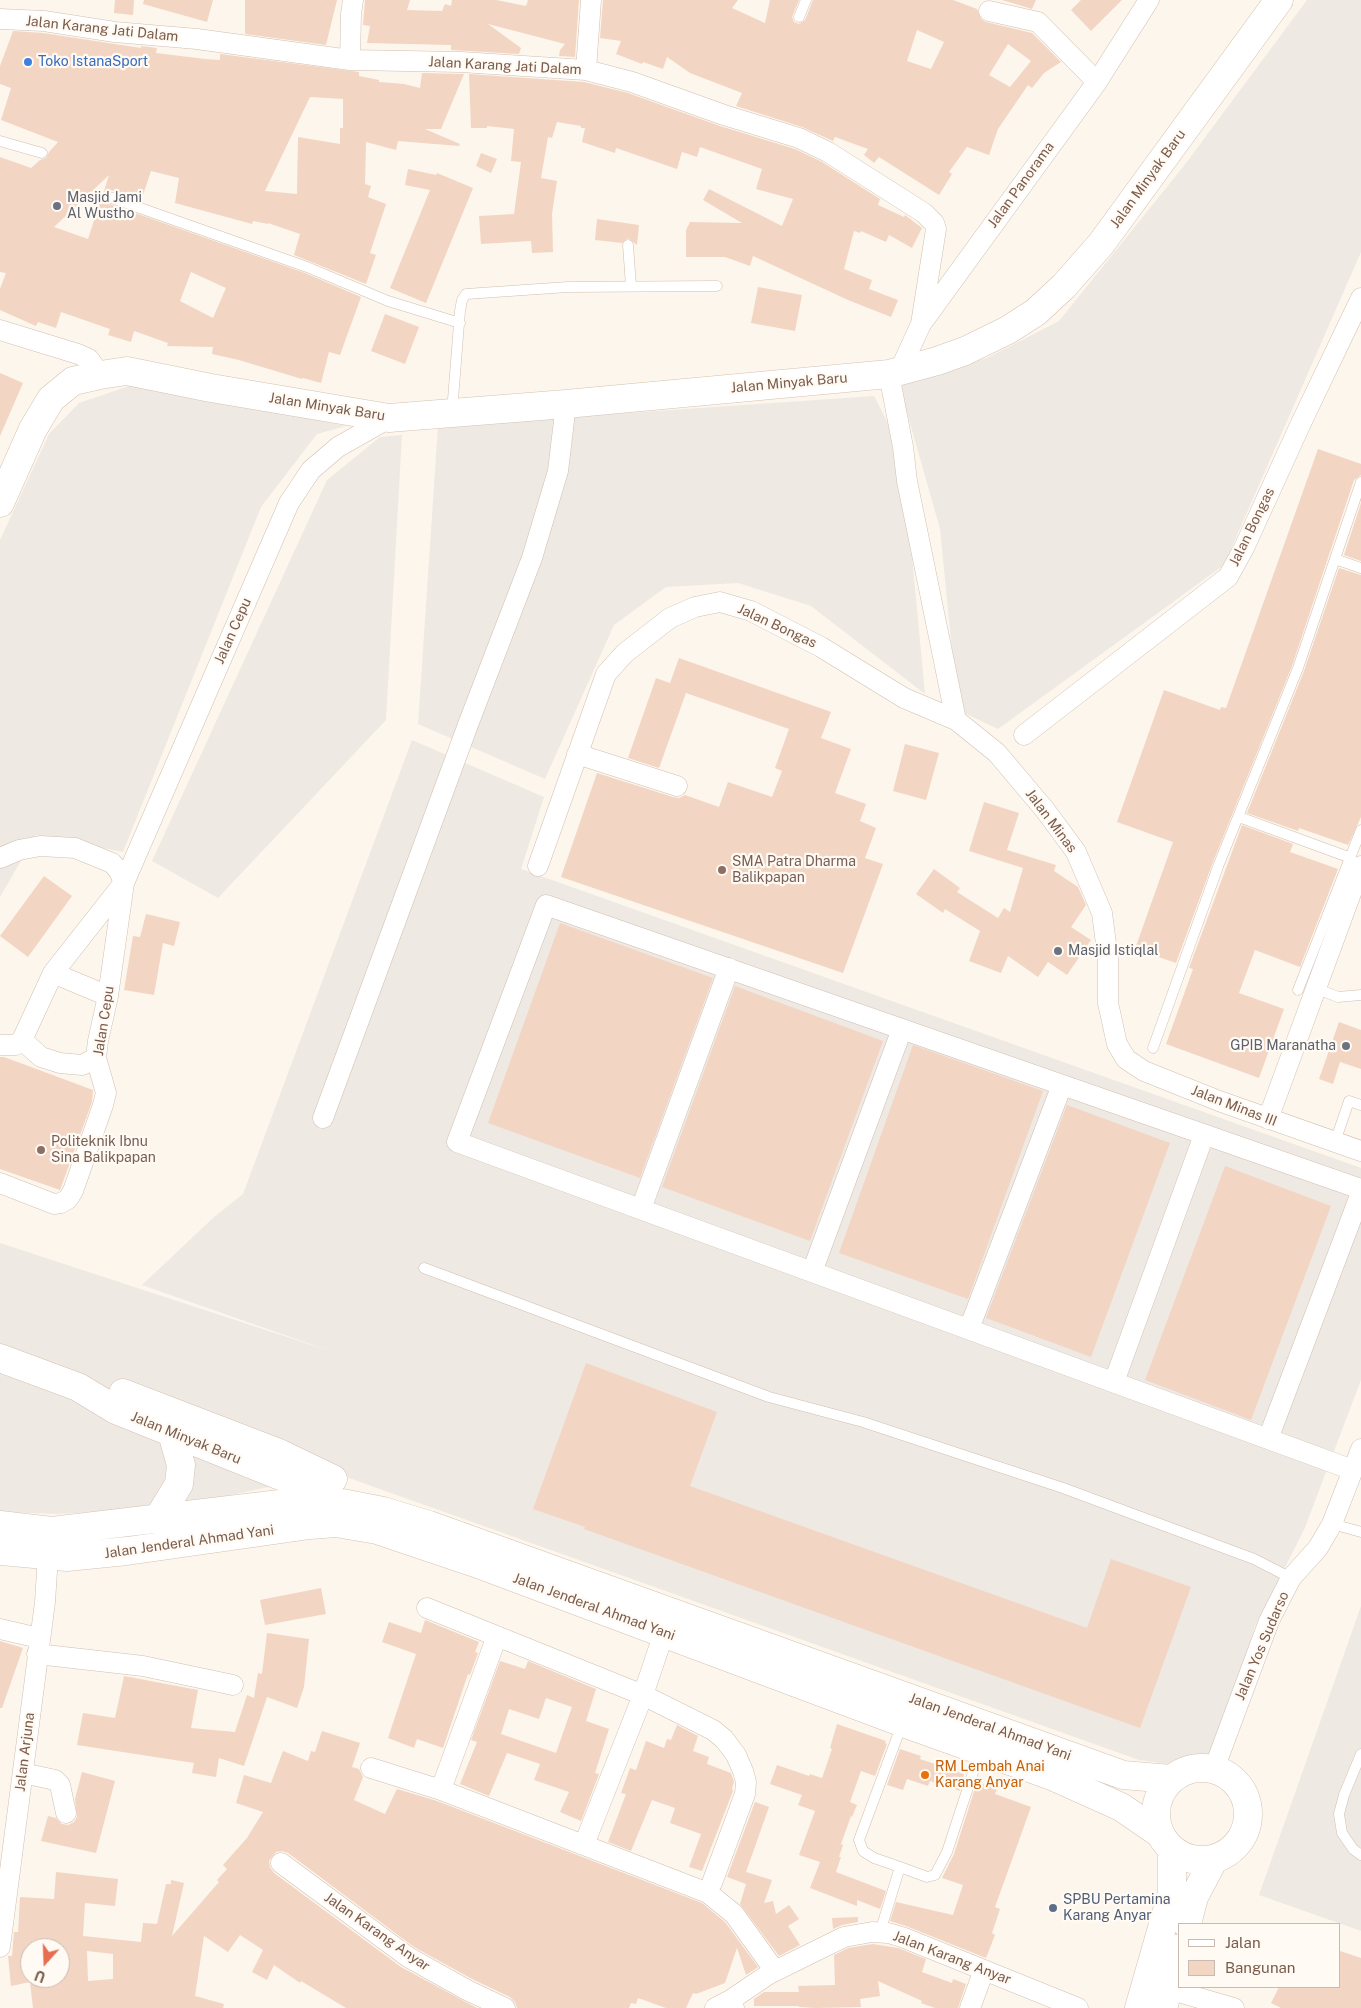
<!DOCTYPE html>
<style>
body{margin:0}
#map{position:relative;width:1361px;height:2008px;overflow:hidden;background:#fdf6ec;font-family:"Public Sans",sans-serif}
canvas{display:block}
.legend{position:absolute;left:1178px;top:1923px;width:162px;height:65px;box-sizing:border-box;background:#fffaf3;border:1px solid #cabbb1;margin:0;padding:6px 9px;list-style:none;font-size:15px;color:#7a5c4d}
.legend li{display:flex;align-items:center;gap:10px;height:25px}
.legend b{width:25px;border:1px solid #cabbb1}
.north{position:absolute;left:20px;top:1938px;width:50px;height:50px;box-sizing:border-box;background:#fffaf3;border:1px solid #cabbb1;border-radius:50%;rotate:200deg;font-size:14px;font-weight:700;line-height:20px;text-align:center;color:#7a5c4d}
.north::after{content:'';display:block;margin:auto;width:18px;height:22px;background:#e76f51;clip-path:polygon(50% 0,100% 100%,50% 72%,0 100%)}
</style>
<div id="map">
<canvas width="1361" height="2008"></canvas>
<ul class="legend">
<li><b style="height:6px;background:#fff"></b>Jalan</li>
<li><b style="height:14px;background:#f3d5c3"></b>Bangunan</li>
</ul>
<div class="north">U</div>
</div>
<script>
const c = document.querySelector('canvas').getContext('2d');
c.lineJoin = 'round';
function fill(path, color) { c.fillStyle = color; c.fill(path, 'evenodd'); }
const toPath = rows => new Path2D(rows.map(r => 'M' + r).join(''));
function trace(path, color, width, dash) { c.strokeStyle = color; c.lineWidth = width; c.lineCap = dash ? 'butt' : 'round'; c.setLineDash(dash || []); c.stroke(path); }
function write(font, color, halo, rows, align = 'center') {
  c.font = font + ' "Public Sans",sans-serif'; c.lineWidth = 4.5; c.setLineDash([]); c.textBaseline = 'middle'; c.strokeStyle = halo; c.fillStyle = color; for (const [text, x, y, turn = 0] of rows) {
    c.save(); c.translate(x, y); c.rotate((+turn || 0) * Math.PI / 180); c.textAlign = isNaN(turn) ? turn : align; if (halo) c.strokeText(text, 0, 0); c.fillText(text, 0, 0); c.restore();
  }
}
fill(toPath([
 [1307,0,1361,0,1361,252,1224,565,998,729,958,710,940,529,899,384,987,358,1059,321,1183,167],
 [135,384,346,426,317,434,261,507,123,852,36,835,0,897,0,540,49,434,79,403],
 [874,396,902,450,925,694,811,606,738,583,666,587,614,625,545,779,418,724,438,426],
 [402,435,386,720,218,898,152,861,327,480,380,437],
 [412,740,544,797,521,869,1361,1168,1361,1380,1304,1530,1255,1626,1215,1752,1182,1766,1139,1760,335,1473,169,1508,58,1514,0,1512,0,1243,333,1352,142,1285,213,1218,243,1194],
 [1361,1606,1361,1931,1259,1895]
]), '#efe9e4');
fill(toPath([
 [115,0,134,0,133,15,114,13],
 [144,0,213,0,207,22,143,4],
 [245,0,337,0,326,45,245,34],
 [365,0,410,0,407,10,442,11,445,4,451,6,452,0,496,0,526,6,528,0,579,0,575,57,559,56,560,50,565,44,488,24,521,48,519,54,451,50,451,45,367,43,370,26,363,25],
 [603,0,738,0,732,8,765,23,770,0,799,0,792,17,794,22,799,24,805,20,813,0,953,0,977,9,981,19,986,22,1032,33,1061,62,1044,73,1032,88,1028,85,998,129,989,155,967,147,949,172,952,174,939,195,879,157,874,163,864,155,868,149,835,137,833,141,802,127,736,106,742,93,690,73,667,57,663,69,643,62,642,64,616,54,621,41,600,38],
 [917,30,944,42,931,69,907,61],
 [1008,44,1031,61,1010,87,989,75],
 [1002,0,1036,0,1032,9],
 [1081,0,1122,0,1091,31,1071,10],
 [13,31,43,33,141,48,141,46,157,48,156,53,205,59,220,60,220,54,359,72,359,76,379,80,379,82,404,84,420,88,422,73,464,74,441,129,425,129,460,144,459,146,398,141,396,150,366,142,365,184,371,186,368,197,386,204,370,253,376,255,366,284,294,255,300,234,268,223,268,224,253,221,252,224,175,203,179,178,151,171,141,201,111,190,107,190,103,194,109,175,54,227,88,239,102,196,104,201,107,203,305,273,361,297,340,355,329,352,321,383,303,378,302,379,239,360,212,354,213,347,167,346,168,343,134,331,131,342,108,335,110,329,61,312,56,328,38,322,36,326,0,310,0,289,6,273,0,272,0,157,31,168,40,160,46,158,49,152,58,142,1,120,11,88,0,84,0,66],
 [310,97,343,99,343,128,340,128,340,144,298,137,297,194,265,191],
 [191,272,226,288,213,318,180,301],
 [469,74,584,82,628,93,720,126,795,149,822,162,880,199,878,205,904,217,905,215,922,228,912,248,889,235,886,242,861,231,860,233,854,231,844,269,872,280,869,289,898,300,891,317,848,300,753,256,750,266,725,257,686,257,686,230,690,222,742,223,703,200,709,189,782,226,793,199,756,189,762,169,700,147,697,157,682,152,677,169,616,148,615,153,582,142,585,128,581,128,581,126,557,122,552,138,548,137,541,178,557,181,552,214,553,252,532,253,531,241,481,244,479,216,514,214,521,162,511,161,514,129,487,126,487,128,471,128],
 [481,153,497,159,491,173,476,166],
 [408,169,436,175,437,173,473,188,426,303,390,288,430,190,405,185],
 [597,219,639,225,637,245,628,238,622,243,595,240],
 [758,287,802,295,795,331,751,323],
 [385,314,419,327,405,364,371,351],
 [0,373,23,383,0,436],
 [1318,449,1361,464,1361,475,1354,480,1292,666,1213,862,1176,963,1135,949,1173,842,1117,822,1164,690,1220,710,1221,707,1226,708],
 [1361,503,1361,561,1344,555],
 [1339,568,1361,575,1361,817,1348,845,1299,828,1298,831,1247,813,1304,671],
 [679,658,831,712,821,738,851,749,835,793,866,804,860,821,876,828,865,858,883,864,843,973,561,877,597,773,673,797,679,798,685,795,719,807,728,782,772,797,782,771,775,768,789,729,686,693,659,768,628,758,656,678,670,683],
 [905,744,939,753,926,800,893,791],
 [984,802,1019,813,1007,850,1056,865,1054,871,1078,887,1086,905,1071,927,1091,940,1067,975,1048,962,1038,977,1008,956,1001,973,969,961,980,931,945,909,943,913,916,894,934,869,960,888,957,892,998,918,1004,908,1010,912,1023,868,969,851],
 [1242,825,1293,844,1290,852,1338,869,1300,967,1255,950,1239,993,1284,1009,1259,1078,1166,1044,1193,969,1189,968],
 [44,876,72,896,28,957,0,936],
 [146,914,180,922,174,946,163,943,154,995,124,990,133,936,140,937],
 [560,923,713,978,640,1178,488,1123],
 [735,986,883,1041,810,1241,662,1187],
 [1339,1022,1361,1030,1361,1069,1340,1062,1333,1084,1319,1079],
 [913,1045,1043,1091,968,1299,839,1253],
 [0,1057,4,1057,93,1090,92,1102,60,1190,0,1169],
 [1067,1105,1170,1143,1091,1357,986,1318],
 [1225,1166,1331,1206,1251,1420,1145,1380],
 [586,1363,717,1412,690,1486,1087,1628,1111,1559,1191,1587,1140,1728,584,1529,585,1527,533,1509],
 [321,1588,326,1614,265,1625,260,1600],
 [425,1620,479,1642,475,1652,478,1653,470,1675,468,1674,443,1748,417,1739,414,1748,388,1738,416,1654,382,1642,389,1622,421,1633],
 [267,1633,309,1639,304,1687,297,1708,267,1697,244,1766,219,1758,216,1777,192,1773,194,1763,77,1745,83,1713,115,1718,124,1676,198,1690,191,1728,235,1732,247,1695,254,1698,258,1673,262,1674],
 [0,1641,23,1648,2,1708,0,1708],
 [500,1661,525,1669,528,1661,596,1689,586,1721,609,1729,595,1773,599,1774,581,1821,560,1812,569,1792,534,1780,540,1764,507,1753,489,1796,460,1784,477,1742,471,1740],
 [546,1698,572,1707,556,1753,501,1734,509,1709,539,1719],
 [837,1724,886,1741,885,1743,887,1744,875,1776,861,1771,850,1802,857,1805,852,1817,851,1816,841,1844,843,1845,839,1857,841,1857,836,1872,886,1891,880,1909,857,1900,857,1906,810,1888,820,1862,799,1855,815,1811,798,1805,802,1795,770,1784,777,1765,809,1776,810,1774,822,1778,832,1749,830,1748],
 [677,1725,698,1736,693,1751,709,1757,707,1764,731,1773,734,1782,732,1788,733,1791,702,1871,689,1867,701,1834,670,1823,675,1808,652,1800,631,1851,608,1842,626,1794,621,1793,630,1768,636,1770,646,1741,664,1748,667,1739,671,1740],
 [322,1731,360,1743,352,1767,359,1769,363,1777,354,1800,385,1814,397,1789,437,1801,702,1903,725,1922,758,1967,746,1975,737,1948,725,1983,696,1994,693,1993,686,2008,666,2008,638,1998,636,2004,631,2003,629,2008,517,2008,515,2002,510,1997,472,1979,414,1947,288,1853,282,1851,276,1852,269,1861,270,1867,274,1873,401,1967,477,2008,346,2008,301,1981,300,1983,274,1965,267,1980,252,1972,263,1950,240,1935,228,1952,204,1936,195,1996,224,2004,223,2008,33,2008,30,1982,11,1986,8,1956,12,1956,14,1932,18,1932,20,1897,54,1899,56,1872,118,1879,115,1906,85,1903,83,1936,141,1942,143,1923,157,1924,166,1884,171,1884,171,1880,184,1883,172,1936,219,1882,217,1880,227,1869,223,1865,247,1838,263,1812,236,1803,244,1775,271,1783,283,1751,308,1761,311,1751,315,1752],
 [30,1948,60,1948,60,1978,30,1978],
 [87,1951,113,1954,113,1979,88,1981],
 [900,1749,921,1756,920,1759,964,1774,960,1791,930,1781,928,1786,907,1779,903,1790,887,1785],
 [82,1772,115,1781,96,1853,41,1841,48,1816,56,1818,62,1824,68,1825,74,1822,77,1817,75,1799],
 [977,1782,997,1789,995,1794,1031,1807,995,1907,1000,1909,992,1933,995,1935,986,1958,906,1926,890,1921,896,1902,953,1915,963,1885,942,1878,954,1854],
 [755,1802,769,1807,746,1872,772,1880,764,1903,773,1901,776,1914,789,1905,799,1919,788,1926,800,1945,779,1956,740,1904,746,1884,727,1877],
 [858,1917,858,1922,842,1925,833,1929,832,1918],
 [873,1944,898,1948,926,1959,922,1972,952,1983,953,1979,966,1984,958,2008,935,2008,921,2003,922,2001,878,1981,880,1996,860,1999,861,2007,816,2008,799,2007,799,2006,754,2006,754,1999,764,1992,799,1992,798,1986,835,1985,834,1955,848,1948],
 [1340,1951,1361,1958,1361,2008,1281,2008,1271,2003,1279,1987,1340,1987]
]), '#f3d5c3');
const service = toPath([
 [799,17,806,0],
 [0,141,42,153],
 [109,197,307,267,388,301,460,323],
 [628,245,631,286],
 [452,412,460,311,462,300,466,294,568,287,717,286],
 [1335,559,1361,568],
 [1239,817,1351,858],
 [1315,988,1338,997,1361,995],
 [1298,990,1361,830],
 [1153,1048,1219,864,1298,668,1361,482],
 [1335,1142,1349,1101,1361,1105],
 [424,1268,769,1397,863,1422,1063,1488,1254,1559,1291,1578],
 [1332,1524,1361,1532],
 [1361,1754,1344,1795,1339,1814,1342,1833,1353,1849,1361,1855],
 [900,1867,927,1877,935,1875,947,1852,980,1751],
 [880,1932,900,1867,874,1858,863,1851,859,1840,902,1724]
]);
const minor = toPath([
 [989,11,1038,22,1097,82],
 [0,19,44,21,115,32,197,39,350,60,461,62,586,70,632,82,724,115,799,138,828,152,924,213,934,223,936,229,921,324],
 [350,60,351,14,353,0],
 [586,70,591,0],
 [0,330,78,354,89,359,100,375],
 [899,372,921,324,1097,82,1149,0],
 [889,374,903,447,907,481,956,720],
 [1024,735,1228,577,1244,548,1302,421,1361,298],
 [577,754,677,786],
 [0,858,19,850,40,846,75,848,112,863,119,871,124,883],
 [538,866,606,674,625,653,670,618,695,607,720,602,751,611,821,647,904,698,956,720,997,753,1045,810,1076,852,1102,913,1108,959,1108,1003,1117,1044,1126,1059,1144,1071,1219,1101,1361,1151],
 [53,973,108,996],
 [22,1040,41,1057,60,1063,82,1065,96,1058],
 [0,1045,16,1045,22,1040,53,973,123,884],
 [323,1118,469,722,532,558,558,471,566,404],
 [1268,1119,1361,866],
 [0,1183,54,1204,61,1203,68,1199,73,1191,103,1105,106,1093,96,1058,98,1041,108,996,124,883,289,503,311,470,338,447,389,418],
 [641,1209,729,968],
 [812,1272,902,1029],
 [969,1329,1062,1085],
 [1114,1382,1204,1135],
 [1268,1439,1361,1193],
 [1353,1470,457,1142,546,905,1361,1189],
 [427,1608,643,1695,713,1730,724,1739,736,1755,743,1771,746,1782,745,1794,712,1883],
 [0,1629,39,1638],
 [37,1654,143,1666,233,1685],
 [371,1768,441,1790,708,1893,734,1914,775,1971],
 [1214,1769,1269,1621,1291,1578,1318,1548,1332,1524,1361,1449],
 [23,1773,55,1780,60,1785,66,1813],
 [444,1781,497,1636],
 [587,1837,643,1695,668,1621],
 [281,1863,408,1957,467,1990,505,2008],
 [0,1947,45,1602,48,1556],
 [1168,1989,1234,2008],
 [715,2008,732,1999],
 [734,2008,732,1999,769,1974,844,1937,872,1932,888,1933,902,1937,1078,2008],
 [970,2008,984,1970]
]);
const secondary = toPath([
 [0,503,33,429,51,399,73,381,100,375,127,371,211,388,389,418,566,404,889,374,937,361,965,351,1008,330,1036,312,1064,286,1101,244,1279,0],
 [0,1358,78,1387,116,1410,313,1489,332,1498],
 [123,1393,279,1453,333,1479],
 [159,1517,179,1484,181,1465,172,1433],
 [0,1525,52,1531,305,1501,342,1503,383,1511,429,1525,1123,1775,1171,1779],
 [0,1551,67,1557,127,1551,310,1525,336,1523,377,1530,478,1564,903,1723,1052,1776,1121,1807,1159,1833],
 '1156 1814a46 46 0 1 1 92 0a46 46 0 1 1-92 0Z',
 [1187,1924,1194,1897,1214,1859],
 [1139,2008,1172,1893,1172,1849],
 [1163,2008,1180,1948]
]);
trace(service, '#d1beb0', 11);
trace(minor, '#d1beb0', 21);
trace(secondary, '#d6c0b0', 29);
trace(service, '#fff', 10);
trace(minor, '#fff', 20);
trace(secondary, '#fff', 28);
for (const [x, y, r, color] of [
 [28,62,5,"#3f7fe0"],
 [57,206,5,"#6b7280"],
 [722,870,5,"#8d6e63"],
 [1058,951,5,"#6b7280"],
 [1346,1046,5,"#6b7280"],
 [41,1150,5,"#8d6e63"],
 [925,1775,5,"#e8710a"],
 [1053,1908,5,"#5c6f8a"]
]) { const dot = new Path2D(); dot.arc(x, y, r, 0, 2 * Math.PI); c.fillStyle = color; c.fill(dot); trace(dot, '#fffaf3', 2); }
write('14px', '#7a5c4d', '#fffaf3', [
 ["Jalan Karang Jati Dalam",102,29,6],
 ["Jalan Karang Jati Dalam",505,66,3],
 ["Jalan Minyak Baru",1148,179,-54],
 ["Jalan Panorama",1021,185,-54],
 ["Jalan Minyak Baru",789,383,-5],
 ["Jalan Minyak Baru",327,407,9],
 ["Jalan Bongas",1252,527,-64],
 ["Jalan Bongas",777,626,25],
 ["Jalan Cepu",233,631,-66],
 ["Jalan Minas",1051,821,53],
 ["Jalan Cepu",104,1021,-81],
 ["Jalan Minas III",1234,1106,21],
 ["Jalan Minyak Baru",186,1438,22],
 ["Jalan Jenderal Ahmad Yani",189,1542,-8],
 ["Jalan Jenderal Ahmad Yani",594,1607,20],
 ["Jalan Yos Sudarso",1262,1646,-67],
 ["Jalan Jenderal Ahmad Yani",990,1727,20],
 ["Jalan Arjuna",25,1752,-83],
 ["Jalan Karang Anyar",377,1932,35],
 ["Jalan Karang Anyar",952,1958,21]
]);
write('14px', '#366cbe', '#fffaf3', [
 ["Toko IstanaSport",38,62]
], 'left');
write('14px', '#5b616d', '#fffaf3', [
 ["Masjid Jami",67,198],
 ["Al Wustho",67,214],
 ["Masjid Istiqlal",1068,951],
 ["GPIB Maranatha",1336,1046,"right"]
], 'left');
write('14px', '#785e54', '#fffaf3', [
 ["SMA Patra Dharma",732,862],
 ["Balikpapan",732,878],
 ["Politeknik Ibnu",51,1142],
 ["Sina Balikpapan",51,1158]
], 'left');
write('14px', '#c56008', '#fffaf3', [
 ["RM Lembah Anai",935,1767],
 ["Karang Anyar",935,1783]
], 'left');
write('14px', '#4e5e75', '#fffaf3', [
 ["SPBU Pertamina",1063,1900],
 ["Karang Anyar",1063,1916]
], 'left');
</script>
